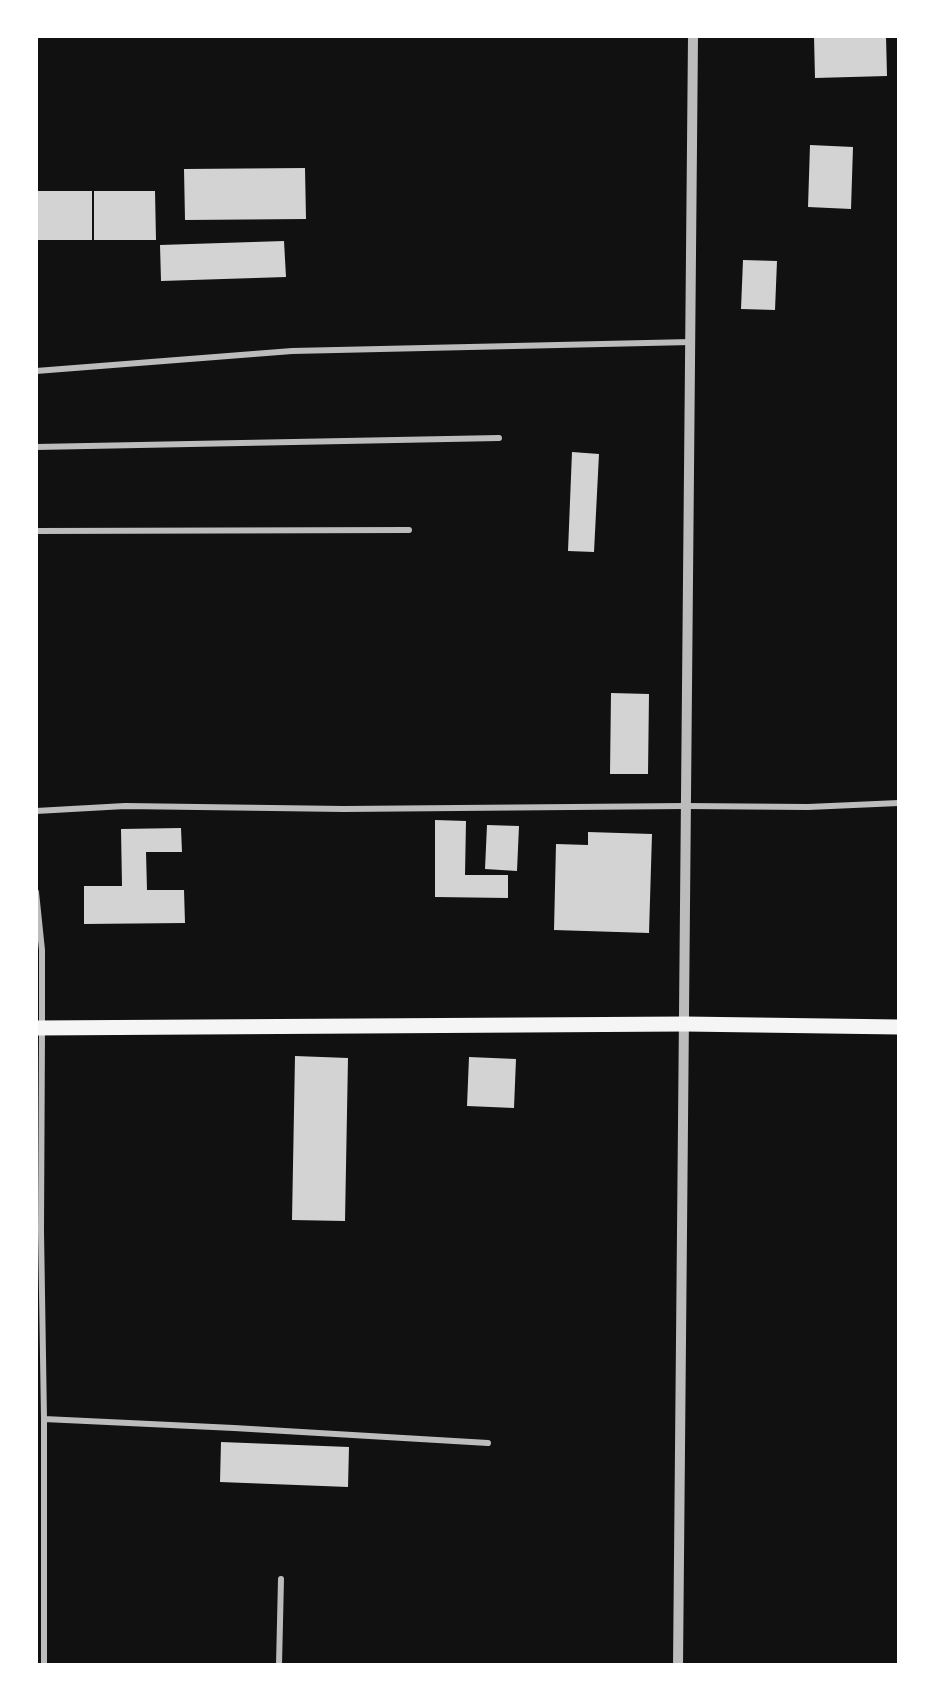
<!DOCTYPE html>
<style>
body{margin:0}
#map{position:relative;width:935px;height:1701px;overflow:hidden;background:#111;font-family:Inter,sans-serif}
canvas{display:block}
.frame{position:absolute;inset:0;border:38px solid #fff;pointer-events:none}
</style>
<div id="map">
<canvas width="935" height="1701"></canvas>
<div class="frame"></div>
</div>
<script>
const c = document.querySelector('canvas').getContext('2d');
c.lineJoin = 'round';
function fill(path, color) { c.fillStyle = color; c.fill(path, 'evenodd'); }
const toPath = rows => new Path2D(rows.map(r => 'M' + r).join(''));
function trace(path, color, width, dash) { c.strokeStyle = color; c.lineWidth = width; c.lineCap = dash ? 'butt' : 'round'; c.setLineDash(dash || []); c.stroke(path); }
fill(toPath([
 [814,36,886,36,887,76,815,78],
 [810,145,853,147,851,209,808,207],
 [305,168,306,219,185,220,184,169],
 [36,191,92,191,92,240,36,240],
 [94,191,155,191,156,240,94,240],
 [284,241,286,277,161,281,160,245],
 [743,260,777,261,775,310,741,309],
 [572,452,599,454,594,552,568,551],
 [611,693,649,694,648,774,610,774],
 [435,820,466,821,465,875,508,875,508,898,435,897],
 [487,825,519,826,517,871,485,869],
 [181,828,182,852,146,852,147,890,184,890,185,923,84,924,84,886,122,886,121,829],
 [588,832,652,834,649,933,554,930,556,844,588,845],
 [295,1056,348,1058,345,1221,292,1220],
 [469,1057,516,1059,514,1108,467,1106],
 [221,1442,349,1447,348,1487,220,1482]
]), '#d3d3d3');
trace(toPath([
 [36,371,292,351,691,342],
 [36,447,499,438],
 [36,531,409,530],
 [36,811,125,806,344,809,685,806,808,807,899,803],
 [36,892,42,950,42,1028,41,1231,44,1419,44,1665],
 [44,1419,234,1428,488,1443],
 [279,1665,281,1579]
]), '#bcbcbc', 6);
trace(toPath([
 [678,1665,693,36]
]), '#bcbcbc', 10);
trace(toPath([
 [36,1028,685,1024,899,1027]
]), '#f5f5f5', 15);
</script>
